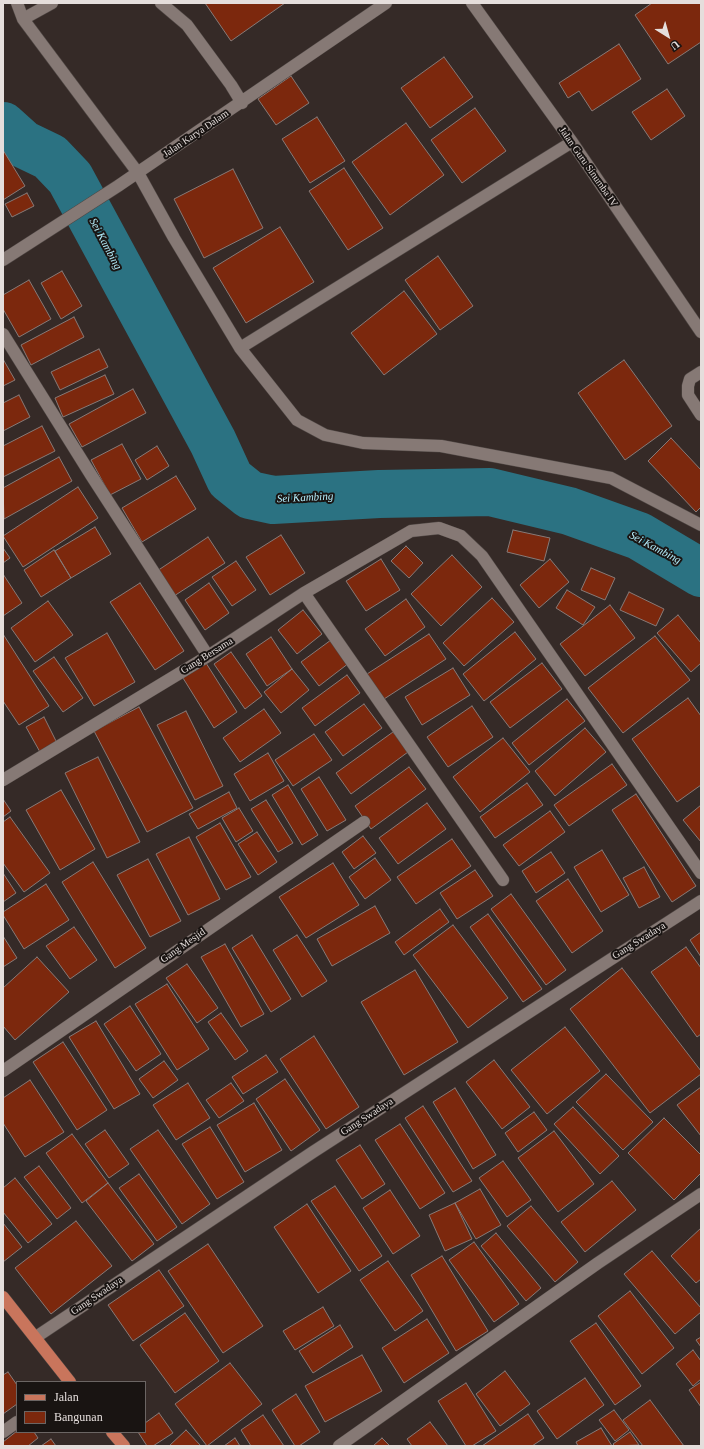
<!DOCTYPE html>
<style>
body{margin:0}
#map{position:relative;width:704px;height:1449px;overflow:hidden;background:#352a27;font-family:"Times New Roman",serif}
canvas{display:block}
.frame{position:absolute;inset:0;border:4px solid #e5dedc;pointer-events:none}
.legend{position:absolute;left:16px;top:1381px;width:130px;height:52px;box-sizing:border-box;background:#191412;border:1px solid #6b6563;margin:0;padding:5px 7px;list-style:none;font-size:12px;color:#e5dedc}
.legend li{display:flex;align-items:center;gap:8px;height:20px}
.legend b{width:20px;border:1px solid #6b6563}
.north{position:absolute;left:648px;top:16px;width:40px;height:40px;-webkit-text-stroke:3px #191412;paint-order:stroke;rotate:143deg;font-size:11px;font-weight:700;line-height:16px;text-align:center;color:#e5dedc}
.north::after{content:'';display:block;margin:auto;width:14px;height:18px;background:#e5dedc;clip-path:polygon(50% 0,100% 100%,50% 72%,0 100%)}
</style>
<div id="map">
<canvas width="704" height="1449"></canvas>
<div class="frame"></div>
<ul class="legend">
<li><b style="height:5px;background:#c9755c"></b>Jalan</li>
<li><b style="height:11px;background:#7c280d"></b>Bangunan</li>
</ul>
<div class="north">U</div>
</div>
<script>
const c = document.querySelector('canvas').getContext('2d');
c.lineJoin = 'round';
const toPath = rows => new Path2D(rows.map(r => 'M' + r).join(''));
function trace(path, color, width, dash) { c.strokeStyle = color; c.lineWidth = width; c.lineCap = dash ? 'butt' : 'round'; c.setLineDash(dash || []); c.stroke(path); }
function fill(path, color) { c.fillStyle = color; c.fill(path, 'evenodd'); }
function write(font, color, halo, rows, align = 'center') {
  c.font = font + ' "Times New Roman",serif'; c.lineWidth = 4; c.setLineDash([]); c.textBaseline = 'middle'; c.strokeStyle = halo; c.fillStyle = color; for (const [text, x, y, turn = 0] of rows) {
    c.save(); c.translate(x, y); c.rotate((+turn || 0) * Math.PI / 180); c.textAlign = isNaN(turn) ? turn : align; if (halo) c.strokeText(text, 0, 0); c.fillText(text, 0, 0); c.restore();
  }
}
trace(toPath([
 [3,126,23,144,50,157,70,178,213,442,230,479,250,495,273,500,379,494,490,492,569,511,639,536,701,573]
]), '#2b7282', 48);
const building = toPath([
 [205,3,285,3,231,41,205,3],
 [652,3,701,3,701,42,668,64,635,15,652,3],
 [619,44,641,79,592,111,579,91,568,98,559,83,619,44],
 [444,57,473,97,430,128,401,88,444,57],
 [291,76,309,103,276,125,258,99,291,76],
 [667,89,685,116,651,140,632,112,667,89],
 [475,108,506,151,462,183,431,140,475,108],
 [317,117,345,161,310,183,282,139,317,117],
 [406,123,444,175,390,215,352,162,406,123],
 [3,150,25,186,3,200,3,150],
 [344,168,383,228,348,250,309,191,344,168],
 [233,169,263,228,204,258,174,199,233,169],
 [27,193,34,206,12,217,5,204,27,193],
 [280,227,314,282,246,323,213,268,280,227],
 [438,256,473,306,440,330,405,280,438,256],
 [62,271,82,306,61,319,41,283,62,271],
 [29,280,51,319,19,337,3,309,3,295,29,280],
 [404,291,437,334,384,375,351,333,404,291],
 [74,317,84,337,31,365,21,345,74,317],
 [99,349,108,367,60,390,51,372,99,349],
 [3,359,15,380,3,386,3,359],
 [624,360,672,426,625,460,578,393,624,360],
 [105,375,114,394,63,417,55,398,105,375],
 [133,389,146,413,82,447,69,424,133,389],
 [19,395,30,417,3,431,3,403,19,395],
 [42,426,55,451,3,477,3,446,42,426],
 [671,438,701,470,701,507,696,512,648,461,671,438],
 [122,444,141,479,110,495,91,460,122,444],
 [157,446,169,466,147,480,135,460,157,446],
 [59,457,72,481,4,519,3,488,59,457],
 [176,476,196,509,142,542,122,508,176,476],
 [78,487,98,518,23,567,3,536,78,487],
 [95,527,111,554,71,578,55,551,95,527],
 [513,530,550,538,544,561,507,552,513,530],
 [281,535,305,573,270,595,246,557,281,535],
 [208,537,225,563,174,596,157,571,208,537],
 [406,546,423,563,409,578,391,561,406,546],
 [3,548,10,558,3,563,3,548],
 [54,550,71,578,41,597,24,570,54,550],
 [452,555,482,587,441,626,411,594,452,555],
 [381,559,400,590,366,611,346,581,381,559],
 [550,559,569,582,539,608,520,585,550,559],
 [236,561,256,590,232,606,212,577,236,561],
 [591,568,615,578,605,600,581,590,591,568],
 [3,574,22,603,3,616,3,574],
 [140,583,184,651,155,670,110,602,140,583],
 [209,583,229,613,205,630,185,600,209,583],
 [567,590,595,607,583,625,556,608,567,590],
 [629,592,664,609,656,626,620,610,629,592],
 [492,598,514,622,464,666,443,643,492,598],
 [406,599,425,627,385,656,365,629,406,599],
 [48,601,73,635,35,662,11,628,48,601],
 [610,605,635,638,585,676,560,644,610,605],
 [303,610,322,634,297,654,278,630,303,610],
 [678,615,701,643,701,663,691,672,657,633,678,615],
 [515,632,536,659,484,701,463,674,515,632],
 [107,633,135,682,94,706,65,658,107,633],
 [3,634,49,706,19,725,3,701,3,634],
 [429,634,446,659,384,699,367,674,429,634],
 [655,636,690,680,623,733,588,688,655,636],
 [271,637,292,669,267,686,246,654,271,637],
 [331,640,349,663,319,686,301,662,331,640],
 [231,652,262,696,245,709,214,664,231,652],
 [54,657,83,698,63,712,33,671,54,657],
 [206,663,237,712,214,728,183,678,206,663],
 [542,663,562,689,510,728,490,702,542,663],
 [453,668,470,695,422,725,405,697,453,668],
 [292,669,309,690,281,713,264,692,292,669],
 [347,675,360,693,315,726,302,708,347,675],
 [688,698,701,716,701,785,677,802,632,739,688,698],
 [567,699,585,721,529,765,512,743,567,699],
 [364,704,382,728,343,756,325,732,364,704],
 [472,706,493,737,448,767,427,737,472,706],
 [139,707,193,808,147,832,94,731,139,707],
 [264,709,281,733,240,762,223,738,264,709],
 [186,711,223,786,195,800,157,725,186,711],
 [44,717,57,743,40,752,26,727,44,717],
 [585,728,606,752,555,796,535,771,585,728],
 [393,732,408,752,351,794,336,773,393,732],
 [314,734,332,760,293,786,275,760,314,734],
 [503,738,530,772,480,812,453,777,503,738],
 [268,753,284,781,250,801,234,774,268,753],
 [98,757,140,842,107,858,65,773,98,757],
 [612,764,627,785,569,826,554,805,612,764],
 [409,767,426,789,371,829,355,806,409,767],
 [319,777,346,820,327,831,301,789,319,777],
 [527,783,543,805,495,838,480,817,527,783],
 [288,785,318,835,302,845,272,795,288,785],
 [61,790,95,849,60,870,26,810,61,790],
 [229,792,237,808,198,829,189,814,229,792],
 [636,794,696,886,672,902,612,810,636,794],
 [3,799,11,811,3,817,3,799],
 [266,800,293,843,278,852,251,809,266,800],
 [427,803,446,829,398,864,379,838,427,803],
 [701,805,701,842,683,820,701,805],
 [239,808,253,831,236,842,222,818,239,808],
 [550,811,565,832,519,866,503,845,550,811],
 [10,817,50,873,24,892,3,863,3,822,10,817],
 [220,823,251,877,226,890,196,837,220,823],
 [257,832,277,862,258,875,238,844,257,832],
 [363,836,376,853,354,869,342,852,363,836],
 [189,837,220,899,188,915,156,854,189,837],
 [452,839,471,866,416,904,397,877,452,839],
 [602,850,629,895,601,912,574,867,602,850],
 [551,852,565,873,536,893,522,871,551,852],
 [375,858,391,880,365,899,349,877,375,858],
 [148,859,181,921,150,937,117,875,148,859],
 [93,862,146,948,115,968,62,882,93,862],
 [333,863,359,905,306,938,279,897,333,863],
 [644,867,660,897,639,908,623,878,644,867],
 [475,870,493,896,457,919,440,893,475,870],
 [3,873,16,893,3,902,3,873],
 [568,879,603,931,572,953,536,901,568,879],
 [46,884,69,920,24,949,3,915,3,912,46,884],
 [511,894,566,970,546,985,491,909,511,894],
 [375,906,390,933,332,966,317,939,375,906],
 [440,909,449,922,404,955,395,942,440,909],
 [488,914,542,989,523,1002,470,927,488,914],
 [453,925,508,998,468,1028,413,955,453,925],
 [74,927,97,960,70,979,46,946,74,927],
 [701,932,701,957,690,940,701,932],
 [252,935,291,999,271,1012,232,948,252,935],
 [297,935,327,981,302,997,273,950,297,935],
 [3,936,17,958,3,967,3,936],
 [225,944,264,1014,241,1027,201,957,225,944],
 [686,947,701,968,701,1034,697,1037,651,972,686,947],
 [37,957,69,992,15,1040,3,1026,3,988,37,957],
 [187,964,218,1008,197,1023,166,978,187,964],
 [622,968,701,1071,701,1074,650,1113,570,1009,622,968],
 [415,970,458,1042,404,1075,361,1002,415,970],
 [167,984,209,1049,177,1070,135,1004,167,984],
 [130,1006,161,1054,136,1071,104,1024,130,1006],
 [221,1013,248,1051,235,1060,208,1022,221,1013],
 [96,1021,140,1094,114,1109,69,1037,96,1021],
 [565,1027,600,1071,547,1114,511,1070,565,1027],
 [314,1036,359,1107,326,1129,280,1059,314,1036],
 [63,1042,107,1110,77,1130,33,1062,63,1042],
 [266,1055,278,1072,243,1094,232,1077,266,1055],
 [494,1060,530,1107,502,1129,466,1082,494,1060],
 [164,1061,178,1080,153,1098,139,1079,164,1061],
 [606,1074,653,1122,623,1150,576,1102,606,1074],
 [285,1079,320,1130,291,1151,256,1099,285,1079],
 [30,1080,64,1132,25,1157,3,1123,3,1098,30,1080],
 [188,1083,210,1118,176,1140,153,1105,188,1083],
 [231,1083,244,1101,219,1118,206,1100,231,1083],
 [701,1087,701,1136,677,1105,701,1087],
 [455,1088,496,1155,473,1169,433,1102,455,1088],
 [254,1103,282,1150,245,1172,217,1125,254,1103],
 [423,1106,472,1181,453,1192,405,1118,423,1106],
 [573,1107,619,1156,600,1174,554,1124,573,1107],
 [534,1112,547,1130,518,1152,505,1133,534,1112],
 [664,1118,701,1155,701,1173,674,1200,628,1153,664,1118],
 [400,1124,445,1193,420,1209,375,1140,400,1124],
 [210,1127,244,1182,217,1199,182,1144,210,1127],
 [105,1130,129,1164,109,1178,85,1144,105,1130],
 [158,1130,210,1204,182,1224,130,1149,158,1130],
 [554,1131,594,1184,558,1212,518,1158,554,1131],
 [72,1134,108,1183,82,1203,46,1153,72,1134],
 [360,1145,385,1184,362,1199,336,1160,360,1145],
 [503,1161,531,1200,507,1217,479,1178,503,1161],
 [39,1166,71,1208,57,1219,24,1177,39,1166],
 [139,1174,177,1227,157,1241,119,1188,139,1174],
 [15,1178,52,1224,28,1243,3,1212,3,1188,15,1178],
 [612,1181,636,1210,585,1252,561,1222,612,1181],
 [108,1183,154,1244,132,1261,86,1201,108,1183],
 [335,1186,382,1256,359,1271,311,1201,335,1186],
 [480,1189,501,1225,476,1239,455,1203,480,1189],
 [390,1190,420,1236,393,1254,363,1208,390,1190],
 [455,1203,472,1239,445,1251,429,1215,455,1203],
 [307,1204,351,1271,318,1293,274,1227,307,1204],
 [531,1206,578,1262,555,1282,507,1226,531,1206],
 [76,1221,112,1266,51,1314,15,1268,76,1221],
 [3,1223,22,1247,3,1262,3,1223],
 [701,1228,701,1279,696,1283,671,1256,701,1228],
 [496,1233,541,1288,526,1301,481,1246,496,1233],
 [474,1242,519,1304,494,1322,449,1260,474,1242],
 [208,1244,263,1326,223,1353,168,1271,208,1244],
 [652,1251,701,1308,701,1312,675,1334,624,1274,652,1251],
 [442,1256,488,1331,456,1351,411,1275,442,1256],
 [388,1261,423,1311,395,1331,360,1280,388,1261],
 [159,1270,184,1306,133,1341,108,1305,159,1270],
 [630,1291,674,1348,642,1374,598,1316,630,1291],
 [323,1307,334,1326,295,1350,283,1331,323,1307],
 [185,1313,219,1361,175,1393,140,1345,185,1313],
 [427,1319,449,1353,404,1383,382,1348,427,1319],
 [596,1323,641,1386,615,1405,570,1341,596,1323],
 [340,1325,353,1347,313,1373,299,1351,340,1325],
 [701,1337,701,1347,696,1340,701,1337],
 [693,1350,701,1361,701,1379,693,1386,676,1364,693,1350],
 [362,1355,382,1391,325,1422,305,1386,362,1355],
 [230,1363,262,1404,207,1446,175,1404,230,1363],
 [505,1371,530,1404,500,1426,476,1394,505,1371],
 [8,1372,17,1385,17,1404,3,1414,3,1375,8,1372],
 [585,1378,604,1405,557,1439,537,1411,585,1378],
 [701,1382,701,1407,689,1390,701,1382],
 [466,1383,496,1431,472,1446,466,1446,438,1401,466,1383],
 [296,1394,320,1432,299,1446,295,1446,272,1410,296,1394],
 [650,1400,684,1446,643,1446,623,1420,650,1400],
 [614,1410,629,1430,615,1441,599,1420,614,1410],
 [159,1413,173,1433,153,1446,147,1446,138,1432,145,1432,145,1423,159,1413],
 [528,1414,544,1438,532,1446,482,1446,528,1414],
 [263,1415,284,1446,251,1446,241,1430,263,1415],
 [430,1422,448,1446,412,1446,407,1439,430,1422],
 [601,1428,612,1446,578,1446,576,1442,601,1428],
 [186,1430,201,1446,169,1446,186,1430],
 [17,1431,34,1432,38,1438,28,1446,3,1446,3,1442,17,1431],
 [630,1432,639,1445,615,1446,613,1444,630,1432],
 [235,1438,240,1446,224,1446,235,1438],
 [382,1438,390,1446,373,1446,382,1438],
 [51,1439,56,1446,41,1446,51,1439]
]);
fill(building, '#7c280d');
trace(building, '#877a77', 1);
const minor = toPath([
 [17,3,23,19,138,173,174,238,240,348,297,420,325,435,363,443,441,446,611,478,701,525],
 [161,3,187,25,231,85,242,103],
 [472,3,572,142,701,332],
 [23,19,52,3],
 [3,260,118,186,386,3],
 [3,334,91,475,208,656],
 [240,348,572,142],
 [701,372,690,379,688,386,688,395,701,415],
 [304,593,503,880],
 [3,780,208,656,304,593,411,531,439,528,461,536,482,556,701,873],
 [3,1071,364,822],
 [36,1337,313,1152,701,901],
 [3,1432,17,1422],
 [339,1446,598,1263,701,1194]
]);
const major = toPath([
 [3,1297,70,1382],
 [112,1432,124,1446]
]);
trace(minor, '#504845', 13);
trace(major, '#504845', 13);
trace(minor, '#867975', 12);
trace(major, '#c9755c', 12);
write('10px', '#e5dedc', '#191412', [
 ["Jalan Karya Dalam",196,134,-34],
 ["Jalan Guru Sinumba IV",588,167,55],
 ["Gang Bersama",207,656,-32],
 ["Gang Swadaya",639,941,-32],
 ["Gang Mesjid",183,946,-35],
 ["Gang Swadaya",367,1117,-33],
 ["Gang Swadaya",97,1296,-34]
]);
write('italic 11px', '#b4edfb', '#191412', [
 ["Sei Kambing",105,244,62],
 ["Sei Kambing",305,498,-3],
 ["Sei Kambing",655,548,28]
]);
</script>
